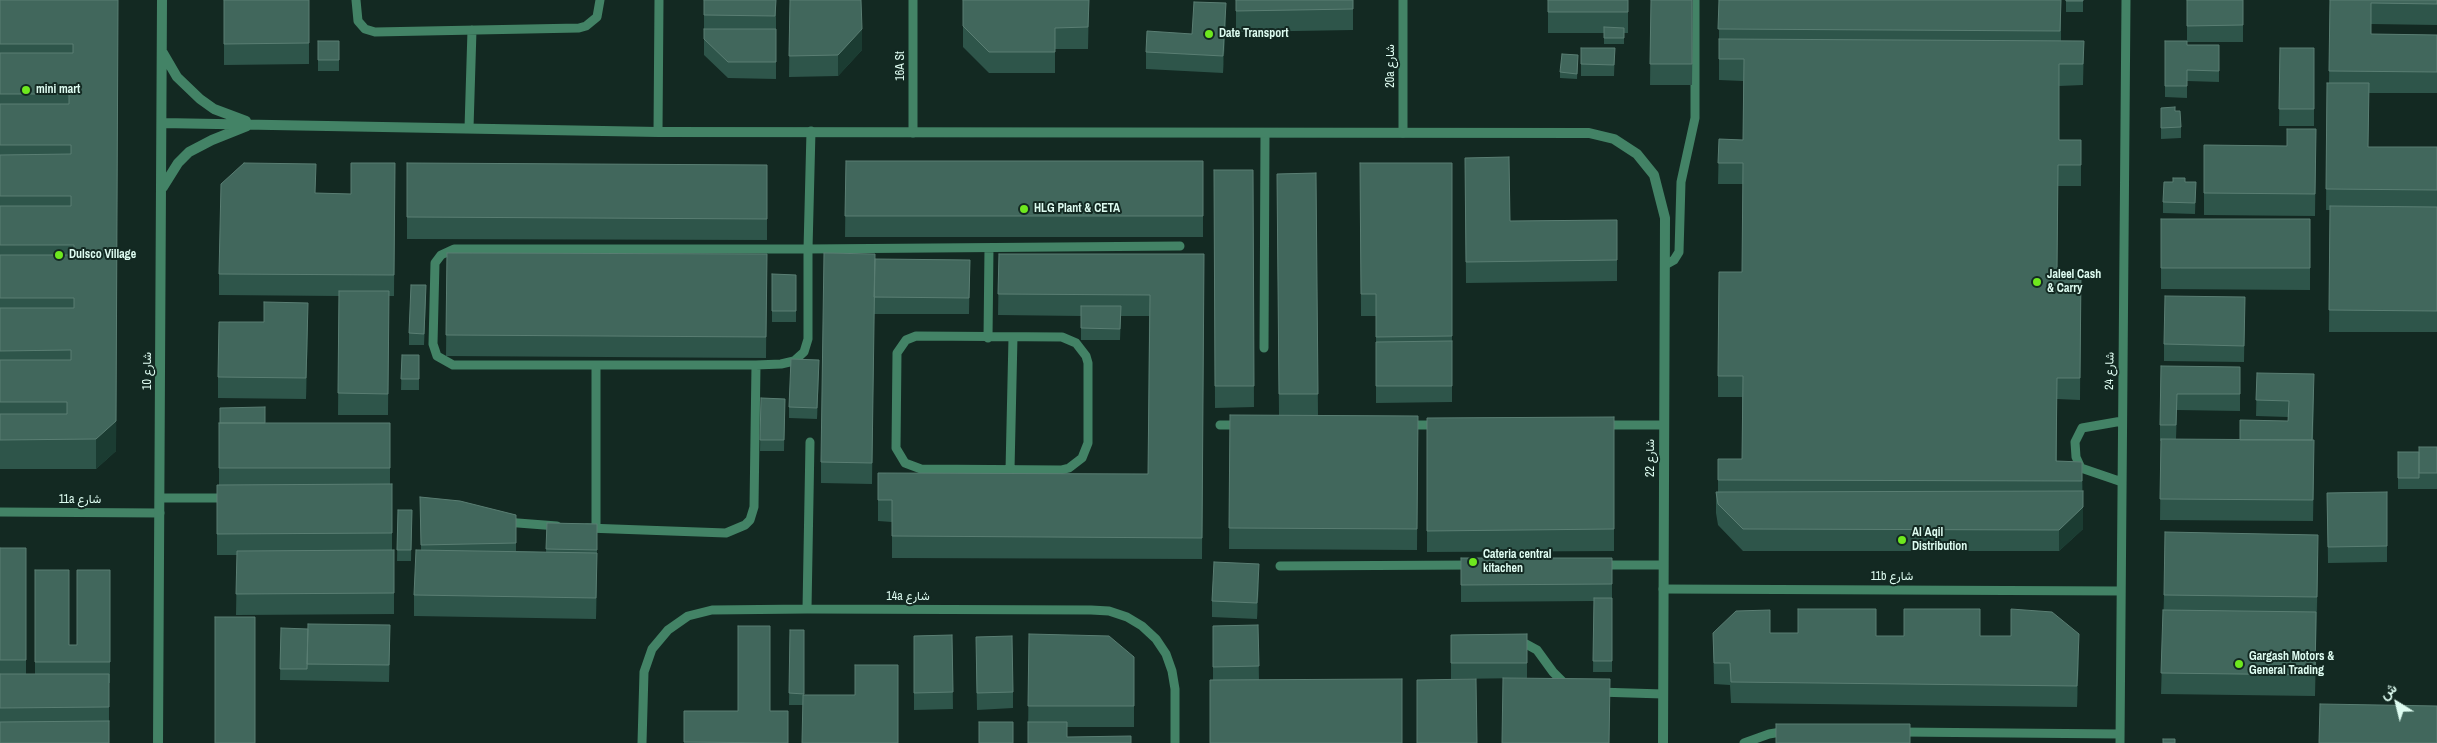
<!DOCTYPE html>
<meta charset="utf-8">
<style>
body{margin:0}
#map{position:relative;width:2437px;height:743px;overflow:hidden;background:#132922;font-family:"Archivo Narrow",Vazirmatn,sans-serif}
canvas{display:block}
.north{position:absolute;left:2372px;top:678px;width:50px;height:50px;-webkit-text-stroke:4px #132922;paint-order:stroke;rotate:324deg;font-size:14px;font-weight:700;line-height:20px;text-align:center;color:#defcf1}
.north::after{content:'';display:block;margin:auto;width:18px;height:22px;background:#defcf1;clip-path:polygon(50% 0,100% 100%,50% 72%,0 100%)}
</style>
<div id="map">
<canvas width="2437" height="743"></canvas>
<div class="north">ش</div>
</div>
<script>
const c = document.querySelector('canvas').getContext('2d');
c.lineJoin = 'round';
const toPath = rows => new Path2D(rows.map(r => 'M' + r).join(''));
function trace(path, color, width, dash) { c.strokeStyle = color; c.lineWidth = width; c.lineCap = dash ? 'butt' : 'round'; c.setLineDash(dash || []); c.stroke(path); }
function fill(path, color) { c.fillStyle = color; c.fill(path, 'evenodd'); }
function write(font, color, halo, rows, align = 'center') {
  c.font = font + ' "Archivo Narrow",Vazirmatn,sans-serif'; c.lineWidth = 4; c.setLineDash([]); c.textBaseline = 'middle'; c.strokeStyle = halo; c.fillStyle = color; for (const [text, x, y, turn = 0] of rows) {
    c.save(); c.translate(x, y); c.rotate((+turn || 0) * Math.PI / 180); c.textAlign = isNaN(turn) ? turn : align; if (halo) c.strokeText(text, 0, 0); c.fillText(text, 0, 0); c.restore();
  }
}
trace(toPath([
 [356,0,358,21,365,29,375,32,579,28,586,26,597,17,600,0],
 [469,128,472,30],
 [811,131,808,249,808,339,804,352,794,361,781,364,756,365,453,365,437,356,433,344,435,263,441,255,454,249,808,249,1180,246],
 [658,132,659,0],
 [913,133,913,0],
 [1403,133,1403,0],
 [1665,265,1674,260,1679,252,1681,182,1695,118,1695,0],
 [916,336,1062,337,1076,343,1086,356,1088,363,1088,443,1082,458,1069,468,1061,470,921,469,905,463,896,448,897,353,906,340,916,336],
 [988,338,989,248],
 [1264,348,1265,133],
 [1220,425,1241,425],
 [1407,425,1439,425],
 [1604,425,1664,425],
 [1010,470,1013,337],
 [2122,482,2081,468,2076,457,2075,442,2082,428,2122,421],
 [160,498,229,498],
 [0,512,160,513],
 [505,522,557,526],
 [587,528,726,533,745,525,750,520,754,507,756,365],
 [596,528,596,365],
 [1601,565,1663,565],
 [1280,566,1473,565],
 [1663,589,2121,591],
 [807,609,810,442],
 [1515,644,1526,644,1537,650,1553,672,1566,685],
 [1598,692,1663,694],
 [1900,732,2120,734],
 [642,743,644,672,652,649,668,630,688,616,712,610,807,609,1091,610,1109,611,1127,617,1142,626,1156,639,1166,654,1172,671,1175,689,1175,743],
 [1744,743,1769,734,1787,731],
 [2120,743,2126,0]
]), '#438366', 9);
trace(toPath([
 [163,53,177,77,200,99,214,109,246,121],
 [162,123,658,132,1589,133,1614,139,1637,154,1654,175,1665,218,1663,743],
 [163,187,178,163,189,152,212,140,247,126],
 [158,743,162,0]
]), '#438366', 10);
fill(toPath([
 [0,0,118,0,116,451,96,469,0,469],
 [224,0,309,0,309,64,224,65],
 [704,0,776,0,776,79,728,78,704,55],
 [790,0,862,50,838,76,789,77],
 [963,0,1089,0,1088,49,1055,49,1055,73,989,73,963,47],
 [1236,0,1353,0,1353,30,1236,32],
 [1548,0,1628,0,1628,33,1624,33,1624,44,1604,44,1604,33,1548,33],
 [1651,0,1693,0,1692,85,1650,85],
 [1719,0,2061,0,2061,41,2084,41,2083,85,2059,86,2059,140,2081,140,2081,186,2058,186,2057,271,2081,271,2080,400,2057,399,2057,461,2082,462,2083,529,2059,551,1743,551,1718,525,1716,513,1716,492,1718,492,1718,459,1742,459,1742,397,1718,397,1718,376,1742,272,1743,184,1718,184,1719,139,1743,140,1743,81,1719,80],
 [2066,0,2083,0,2083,12,2066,12],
 [2187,0,2243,0,2243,42,2187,42,2187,45,2219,45,2219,82,2187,81,2187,98,2165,97,2165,41,2187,41],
 [2330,0,2437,0,2437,25,2371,24,2371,34,2437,35,2437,93,2369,93,2368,147,2437,147,2437,332,2329,332,2330,210,2326,210,2327,83,2329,83],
 [1226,20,1223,73,1146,69,1146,52],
 [318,41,339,41,339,71,318,71],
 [1581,48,1615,48,1614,76,1581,76],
 [2280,48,2314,48,2314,126,2279,126],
 [1578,60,1577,79,1560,78,1560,72],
 [2161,108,2175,111,2181,127,2181,138,2161,139],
 [2316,129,2315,216,2204,215,2204,145,2287,146],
 [1465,158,1510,221,1617,220,1617,281,1466,283],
 [846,161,1203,161,1203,237,845,237],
 [395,163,394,296,389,296,388,415,338,415,339,296,219,295,219,274,316,193,351,194],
 [407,163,767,165,767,240,407,239],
 [1360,163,1452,163,1452,402,1376,403,1376,316,1361,316],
 [1214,170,1253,170,1254,407,1215,408],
 [1316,173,1318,415,1287,415,1418,416,1417,550,1229,549,1230,415,1279,415,1277,174],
 [2185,182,2196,182,2195,214,2163,213,2163,202],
 [2161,219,2310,219,2310,290,2161,289],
 [447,253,767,254,766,358,446,356],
 [999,254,1204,254,1202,559,892,558,892,522,878,521,878,500,1148,474,1149,316,1121,316,1120,340,1081,340,1081,316,998,315],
 [875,259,970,260,969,314,874,314,872,484,821,483,821,462],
 [772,274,796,275,796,322,772,322],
 [426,297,424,345,409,345,409,333],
 [2245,297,2244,362,2164,361,2164,344],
 [308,325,306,399,218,398,218,377],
 [402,355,419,355,419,390,401,390],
 [2161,366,2240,367,2240,411,2177,410,2176,439,2240,440,2288,421,2288,417,2256,416,2257,373,2314,390,2313,440,2314,462,2313,521,2160,520,2161,441,2160,441,2160,425],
 [819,371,817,419,789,418,789,407],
 [761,398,785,399,784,451,760,451],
 [1614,417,1614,551,1427,552,1427,418],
 [219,423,390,423,390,484,392,484,392,550,394,550,394,614,236,615,237,555,217,555,217,485,219,485],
 [2437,447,2437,489,2398,489,2398,452,2419,452],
 [2387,492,2387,562,2328,563,2327,493],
 [420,497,516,515,516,551,546,552,547,523,597,524,597,574,596,619,414,616,414,595,421,550],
 [398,510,412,510,411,561,397,561],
 [0,548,26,548,26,674,35,674,35,570,69,645,77,645,110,570,110,683,109,683,109,721,0,743],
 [2318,556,2315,696,2161,694,2164,595],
 [1461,558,1612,558,1612,672,1593,672,1594,601,1461,602],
 [1259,581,1257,619,1212,617,1212,601],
 [1258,625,1259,680,1213,680,1213,626],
 [281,628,390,642,389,682,280,680],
 [790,630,804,630,804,695,898,743,803,705,789,705],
 [1713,633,1770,633,1876,636,1980,636,2079,656,2077,707,1731,703,1730,685,1714,684],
 [1029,634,1134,657,1134,727,1067,727,1028,743],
 [1527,634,1527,678,1451,679,1451,635],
 [952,635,953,709,914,710,914,636],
 [976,654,1013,692,1013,708,977,710],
 [684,711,770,711,788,743,684,743]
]), '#2e554a');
fill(toPath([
 [1226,3,1226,20,1223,73,1223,56],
 [118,28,116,451,96,469,96,439],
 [862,29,862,50,838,76,838,55],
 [308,303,308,325,306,399,306,378],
 [819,360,819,371,817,419,817,408],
 [2083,507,2083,529,2059,551,2059,530],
 [2318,535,2318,556,2317,618,2317,597],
 [597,553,597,574,596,619,596,598],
 [1259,564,1259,581,1257,619,1257,603],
 [2079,634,2079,656,2077,707,2077,686]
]), '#1b3c32');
const building = toPath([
 [0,0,118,0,116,421,96,439,0,440,0,414,67,414,67,402,0,402,0,360,71,360,71,350,0,351,0,308,74,308,74,298,0,298,0,255,74,255,74,245,0,245,0,206,71,206,71,196,0,196,0,155,71,154,71,145,0,145,0,104,69,104,69,94,0,94,0,53,73,53,73,44,0,44,0,0],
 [224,0,309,0,309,43,224,44,224,0],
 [704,0,776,0,775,16,704,15,704,0],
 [790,0,861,0,862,29,838,55,789,56,790,0],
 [963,0,1089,0,1088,27,1055,28,1055,52,989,52,963,26,963,0],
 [1236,0,1353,0,1353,9,1236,11,1236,0],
 [1548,0,1628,0,1628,12,1548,12,1548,0],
 [1651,0,1692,0,1692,64,1650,64,1651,0],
 [1719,0,2061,0,2060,31,1718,29,1719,0],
 [2066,0,2083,0,2083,1,2066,1,2066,0],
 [2187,0,2243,0,2243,25,2187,26,2187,0],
 [2330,0,2437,0,2437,4,2371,3,2371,34,2437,35,2437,72,2329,71,2330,0],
 [1194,2,1226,3,1223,56,1146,52,1147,31,1192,34,1194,2],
 [1604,27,1624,28,1624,38,1604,38,1604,27],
 [704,29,776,29,776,62,728,62,704,39,704,29],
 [1719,39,2084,41,2083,64,2059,64,2059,140,2081,140,2081,165,2058,165,2057,271,2081,271,2080,378,2057,378,2056,461,2082,462,2082,481,1718,480,1718,459,1742,459,1743,376,1718,376,1719,272,1742,272,1743,163,1718,163,1719,139,1743,140,1744,59,1719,59,1719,39],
 [318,41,339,41,339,60,318,60,318,41],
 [2165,41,2187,41,2187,45,2219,45,2219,71,2187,70,2187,86,2165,86,2165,41],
 [1581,48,1615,48,1614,65,1581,64,1581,48],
 [2280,48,2314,48,2314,109,2279,109,2280,48],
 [1562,54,1578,55,1577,74,1560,72,1562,54],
 [2327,83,2369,83,2368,147,2437,147,2437,190,2326,189,2327,83],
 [2175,107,2175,111,2180,111,2181,127,2161,128,2161,108,2175,107],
 [2287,129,2316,129,2315,194,2204,193,2204,145,2287,146,2287,129],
 [1509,157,1510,221,1617,220,1617,260,1466,262,1465,158,1509,157],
 [846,161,1203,161,1203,216,845,216,846,161],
 [244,163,316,164,315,193,351,194,351,163,395,163,394,275,219,274,221,184,244,163],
 [407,163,767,165,767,219,407,217,407,163],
 [1360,163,1452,163,1452,336,1376,337,1376,294,1361,294,1360,163],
 [1214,170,1253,170,1254,386,1215,386,1214,170],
 [1316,173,1318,394,1279,394,1277,174,1316,173],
 [2173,178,2185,178,2185,182,2196,182,2195,203,2163,202,2164,182,2173,182,2173,178],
 [2330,206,2437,207,2437,311,2329,310,2330,206],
 [2161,219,2310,219,2310,268,2161,268,2161,219],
 [447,253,767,254,766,337,446,335,447,253],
 [824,253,875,254,872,463,821,462,824,253],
 [999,254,1204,254,1202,538,892,536,892,500,878,500,878,473,1148,474,1150,295,998,294,999,254],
 [875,259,970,260,969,298,874,297,875,259],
 [772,274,796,275,796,311,772,311,772,274],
 [411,285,426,285,424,334,409,333,411,285],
 [339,291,389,291,388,394,338,393,339,291],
 [2165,296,2245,297,2244,346,2164,344,2165,296],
 [264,302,308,303,306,378,218,377,219,322,264,322,264,302],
 [1081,306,1121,306,1120,329,1081,328,1081,306],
 [1452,341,1452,386,1376,386,1376,342,1452,341],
 [402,355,419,355,419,379,401,379,402,355],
 [791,359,819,360,817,408,789,407,791,359],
 [2161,366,2240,367,2240,394,2177,394,2176,425,2160,425,2161,366],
 [2257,373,2314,374,2312,440,2240,440,2240,420,2288,421,2289,401,2256,400,2257,373],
 [761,398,785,399,784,440,760,440,761,398],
 [265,407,265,423,220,423,220,408,265,407],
 [1230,415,1418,416,1417,529,1229,528,1230,415],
 [1614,417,1614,529,1427,531,1427,418,1614,417],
 [219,423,390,423,390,468,219,468,219,423],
 [2161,439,2314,440,2313,500,2160,499,2161,439],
 [2419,447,2437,447,2437,473,2419,473,2419,447],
 [2398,452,2419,452,2419,478,2398,478,2398,452],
 [392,484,392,533,217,534,217,485,392,484],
 [2083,491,2083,507,2059,530,1743,529,1718,504,1716,492,2083,491],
 [2387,492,2387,546,2328,547,2327,493,2387,492],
 [420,497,460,501,516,515,516,543,421,545,420,497],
 [398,510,412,510,411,550,397,550,398,510],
 [547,523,597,524,597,550,546,549,547,523],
 [2165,532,2318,535,2317,597,2164,595,2165,532],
 [0,548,26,548,26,660,0,660,0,548],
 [394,550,394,593,236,594,237,551,394,550],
 [416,550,597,553,596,598,414,595,416,550],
 [1461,558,1612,558,1612,584,1461,585,1461,558],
 [1214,562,1259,564,1257,603,1212,601,1214,562],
 [35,570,69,570,69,645,77,645,77,570,110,570,110,662,35,662,35,570],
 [1594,598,1612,598,1612,661,1593,661,1594,598],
 [1798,609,1876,609,1876,636,1904,636,1904,609,1980,609,1980,636,2011,636,2011,609,2052,612,2079,634,2077,686,1731,682,1730,663,1714,663,1713,633,1736,611,1770,610,1770,633,1798,633,1798,609],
 [2163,610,2316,612,2315,675,2161,673,2163,610],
 [215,617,255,617,255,743,215,743,215,617],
 [308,624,390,625,389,665,307,664,308,624],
 [1258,625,1259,666,1213,667,1213,626,1258,625],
 [738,626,770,626,770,711,788,711,788,743,684,742,684,711,738,711,738,626],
 [281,628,308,629,307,669,280,669,281,628],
 [790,630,804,630,804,694,789,693,790,630],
 [1029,634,1109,636,1134,657,1134,706,1028,706,1029,634],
 [1527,634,1527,663,1451,663,1451,635,1527,634],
 [952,635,953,692,914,693,914,636,952,635],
 [1012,636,1013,692,977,693,976,637,1012,636],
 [855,665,898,665,898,743,802,743,803,695,855,695,855,665],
 [0,674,109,674,109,707,0,708,0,674],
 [1503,678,1610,679,1609,743,1502,743,1503,678],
 [1402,679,1402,743,1210,743,1210,680,1402,679],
 [1476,679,1477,743,1417,743,1417,680,1476,679],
 [2320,704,2437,706,2437,743,2319,743,2320,704],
 [109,721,109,743,0,743,0,722,109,721],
 [979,722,1013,722,1013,743,979,743,979,722],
 [1028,722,1067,722,1067,737,1131,736,1131,743,1028,743,1028,722],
 [1776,724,1910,724,1910,743,1776,743,1776,724],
 [2163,739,2175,739,2175,743,2163,743,2163,739]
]);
fill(building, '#41675c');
trace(building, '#5a7e73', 1);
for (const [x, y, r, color] of [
 [1209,34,5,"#6ee81e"],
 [26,90,5,"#6ee81e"],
 [1024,209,5,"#6ee81e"],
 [59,255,5,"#6ee81e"],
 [2037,282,5,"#6ee81e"],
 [1902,540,5,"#6ee81e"],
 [1473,562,5,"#6ee81e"],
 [2239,664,5,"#6ee81e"]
]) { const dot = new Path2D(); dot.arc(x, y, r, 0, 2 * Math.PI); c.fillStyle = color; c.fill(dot); trace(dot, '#132922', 2); }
write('bold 12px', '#defcf1', '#132922', [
 ["Date Transport",1219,34],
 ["mini mart",36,90],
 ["HLG Plant & CETA",1034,209],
 ["Dulsco Village",69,255],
 ["Jaleel Cash",2047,275],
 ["& Carry",2047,289],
 ["Al Aqil",1912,533],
 ["Distribution",1912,547],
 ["Cateria central",1483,555],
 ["kitachen",1483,569],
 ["Gargash Motors &",2249,657],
 ["General Trading",2249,671]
], 'left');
write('12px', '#defcf1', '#132922', [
 ["16A St",901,66,-90],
 ["20a شارع",1391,66,-90],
 ["شارع 10",148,371,-90],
 ["شارع 24",2110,371,-89],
 ["شارع 22",1651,458,-90],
 ["11a شارع",80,500],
 ["11b شارع",1892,577],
 ["14a شارع",908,597]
]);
</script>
